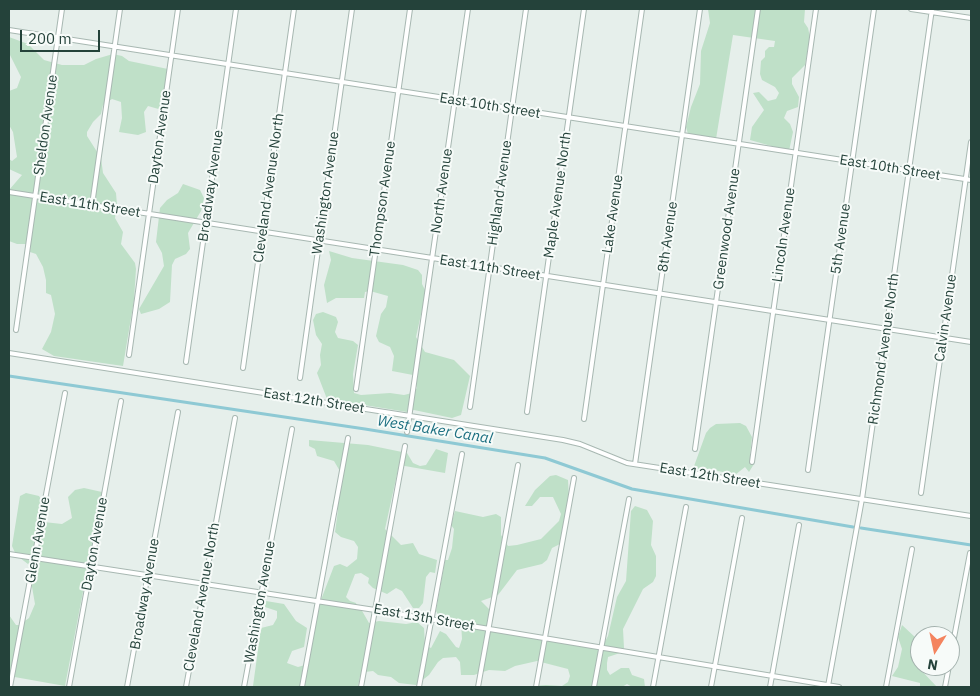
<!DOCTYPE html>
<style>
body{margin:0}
#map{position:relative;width:980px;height:696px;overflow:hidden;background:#e6efeb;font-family:"IBM Plex Sans",sans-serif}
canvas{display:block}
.frame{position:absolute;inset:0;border:10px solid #24423a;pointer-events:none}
.north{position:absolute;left:910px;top:626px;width:50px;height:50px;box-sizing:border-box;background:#f7fbf9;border:1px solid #a3b1ad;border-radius:50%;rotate:190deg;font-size:14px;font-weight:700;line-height:20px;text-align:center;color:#24423a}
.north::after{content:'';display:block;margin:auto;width:18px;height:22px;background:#f4845f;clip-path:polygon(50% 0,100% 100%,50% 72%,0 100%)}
.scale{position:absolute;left:20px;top:30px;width:80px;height:22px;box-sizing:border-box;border:2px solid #24423a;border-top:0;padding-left:6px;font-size:15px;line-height:18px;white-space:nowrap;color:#24423a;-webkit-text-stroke:4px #f7fbf9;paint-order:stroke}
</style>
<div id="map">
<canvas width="980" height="696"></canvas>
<div class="frame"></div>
<div class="north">N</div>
<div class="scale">200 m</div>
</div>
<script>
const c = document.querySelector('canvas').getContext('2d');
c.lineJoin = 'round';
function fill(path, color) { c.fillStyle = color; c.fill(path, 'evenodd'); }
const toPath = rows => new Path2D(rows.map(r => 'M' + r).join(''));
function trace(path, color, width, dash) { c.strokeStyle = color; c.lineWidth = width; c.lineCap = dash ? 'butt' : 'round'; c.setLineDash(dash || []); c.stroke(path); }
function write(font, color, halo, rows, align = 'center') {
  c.font = font + ' "IBM Plex Sans",sans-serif'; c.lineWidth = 4; c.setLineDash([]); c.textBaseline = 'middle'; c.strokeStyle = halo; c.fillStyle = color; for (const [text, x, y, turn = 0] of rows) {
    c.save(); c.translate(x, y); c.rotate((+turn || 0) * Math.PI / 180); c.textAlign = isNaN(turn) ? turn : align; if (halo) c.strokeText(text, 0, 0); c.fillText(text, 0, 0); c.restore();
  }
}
fill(toPath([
 [708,9,805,9,804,22,808,28,810,37,805,65,792,78,792,84,799,97,798,107,787,111,784,118,790,124,793,132,789,151,750,140,752,127,764,110,753,93,759,92,768,101,776,99,779,93,775,87,762,80,760,74,761,61,765,57,765,51,769,47,774,47,775,41,733,35,716,139,688,134,686,127,691,107,700,84,701,51,710,23],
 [9,37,28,44,44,60,62,65,84,65,96,59,113,54,122,56,129,61,168,69,162,110,148,106,144,112,146,132,138,135,119,132,122,118,121,102,112,99,103,105,101,114,93,122,87,132,87,136,101,158,103,173,116,193,117,205,115,218,123,232,121,244,135,263,136,269,134,300,123,366,54,356,42,349,51,332,55,314,51,295,46,293,46,280,43,267,36,254,30,252,31,244,17,244,9,241,9,190,22,175,9,169,9,159,12,161,17,157,13,132,9,125,9,91,17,88,21,77,9,53],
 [183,184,200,190,204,198,201,211,188,233,190,249,186,254,175,259,172,265,170,302,159,309,141,314,139,309,164,266,162,253,156,242,160,208,167,200,178,193],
 [329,251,352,258,403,265,418,270,422,275,422,284,426,292,416,337,425,352,454,360,470,376,461,415,452,418,414,410,407,412,327,399,317,373,321,365,320,355,322,344,316,335,313,320,316,314,323,312,336,317,338,322,335,332,338,338,353,341,358,345,353,374,354,393,361,395,390,393,404,395,412,393,417,388,413,375,392,371,394,356,390,347,379,342,376,336,381,314,386,307,388,296,370,291,365,292,364,298,336,298,327,303,324,285,331,260],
 [740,423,746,426,752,437,750,456,751,463,754,464,749,472,745,467,735,475,710,469,693,469,706,433,710,428,716,424],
 [309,440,368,445,407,453,413,463,420,466,426,465,436,449,448,453,445,473,399,465,385,529,401,545,413,543,419,554,437,560,435,573,430,572,426,577,423,603,419,608,413,608,402,591,396,588,387,594,373,588,368,583,369,578,361,573,355,574,346,597,350,601,356,603,358,609,361,609,369,623,379,621,406,624,417,622,424,628,425,645,431,648,440,631,446,634,456,647,459,648,462,639,461,622,439,616,436,611,445,560,448,560,452,548,454,529,451,525,455,511,483,517,496,514,501,517,501,535,508,546,517,545,541,539,559,521,561,514,553,497,540,497,532,506,525,506,535,490,550,476,556,475,568,480,569,499,562,543,552,548,547,560,542,564,517,570,498,595,481,601,490,610,489,627,494,630,602,647,608,636,617,597,626,581,631,511,635,506,647,510,653,521,651,545,656,556,656,576,653,582,643,589,623,629,624,648,620,653,608,657,607,663,607,670,610,675,621,668,629,668,632,675,644,679,645,687,632,687,627,684,622,687,520,687,546,685,562,686,568,682,570,676,568,669,537,661,515,666,505,671,489,670,474,675,461,675,460,662,456,657,443,658,438,662,429,675,416,685,399,683,391,677,378,675,373,671,365,672,360,676,358,687,253,686,261,628,273,625,277,618,277,611,265,607,266,601,284,604,296,621,307,628,304,647,292,651,287,663,298,667,305,665,309,657,319,605,334,566,340,564,347,567,357,559,358,547,354,541,341,537,335,532,338,510,332,507,341,473,334,461,317,456,315,449,309,446],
 [84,488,102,492,65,686,9,676,9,615,16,625,19,625,29,618,35,604,28,564,16,555,12,546,20,496,26,493,39,496,42,501,44,522,62,524,72,518,68,497,75,490],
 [902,625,916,638,920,669,937,687,920,687,920,683,892,676,898,667,902,649,898,637]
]), '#bfe0c8');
trace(toPath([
 [9,376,365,429,545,458,632,489,853,527],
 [861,528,971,545]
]), '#8ec9d4', 3);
const minor = toPath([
 [911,9,971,18],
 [9,30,971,180],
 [9,192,971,342],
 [92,205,120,9],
 [16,330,62,9],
 [9,353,563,440,580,444,627,463,971,516],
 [129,355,178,9],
 [186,362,236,9],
 [243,368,294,9],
 [300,378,352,9],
 [356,389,410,9],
 [470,407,526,9],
 [527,412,584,9],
 [584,419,642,9],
 [407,432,468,9],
 [695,449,758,9],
 [752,462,816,9],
 [635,464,700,9],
 [808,470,874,9],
 [921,493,971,142],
 [9,554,375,610,839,687],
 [950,659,970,553],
 [828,686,862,499,932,9],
 [10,687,65,393],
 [69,687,121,401],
 [127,687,178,412],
 [186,687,235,418],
 [244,687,292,429],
 [302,687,348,438],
 [361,687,405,446],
 [419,687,462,454],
 [478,687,518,465],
 [536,687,574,478],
 [594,687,629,499],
 [653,687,686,507],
 [711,687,742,518],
 [770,687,799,525],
 [886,687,912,549],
 [945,687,949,666]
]);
trace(minor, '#a8b8b2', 6);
trace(minor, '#fff', 4);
write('14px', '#24423a', '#f7fbf9', [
 ["East 10th Street",490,106,9],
 ["Sheldon Avenue",46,125,-82],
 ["Dayton Avenue",160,137,-82],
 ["East 10th Street",890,168,9],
 ["Broadway Avenue",211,186,-82],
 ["Cleveland Avenue North",269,188,-82],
 ["North Avenue",442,191,-82],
 ["Washington Avenue",326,193,-82],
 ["Highland Avenue",500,193,-82],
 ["Maple Avenue North",558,195,-82],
 ["Thompson Avenue",383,199,-82],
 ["East 11th Street",90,205,9],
 ["Lake Avenue",613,214,-82],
 ["Greenwood Avenue",727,229,-82],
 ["Lincoln Avenue",784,235,-82],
 ["8th Avenue",668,237,-82],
 ["5th Avenue",841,239,-82],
 ["East 11th Street",490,268,9],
 ["Calvin Avenue",946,318,-82],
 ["Richmond Avenue North",884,349,-82],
 ["East 12th Street",314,401,9],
 ["East 12th Street",710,476,9],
 ["Glenn Avenue",38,540,-80],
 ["Dayton Avenue",95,544,-80],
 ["Broadway Avenue",145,594,-80],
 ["Cleveland Avenue North",202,597,-80],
 ["Washington Avenue",260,602,-80],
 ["East 13th Street",424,618,10]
]);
write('italic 15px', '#1c6f80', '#f7fbf9', [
 ["West Baker Canal",435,430,9]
]);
</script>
